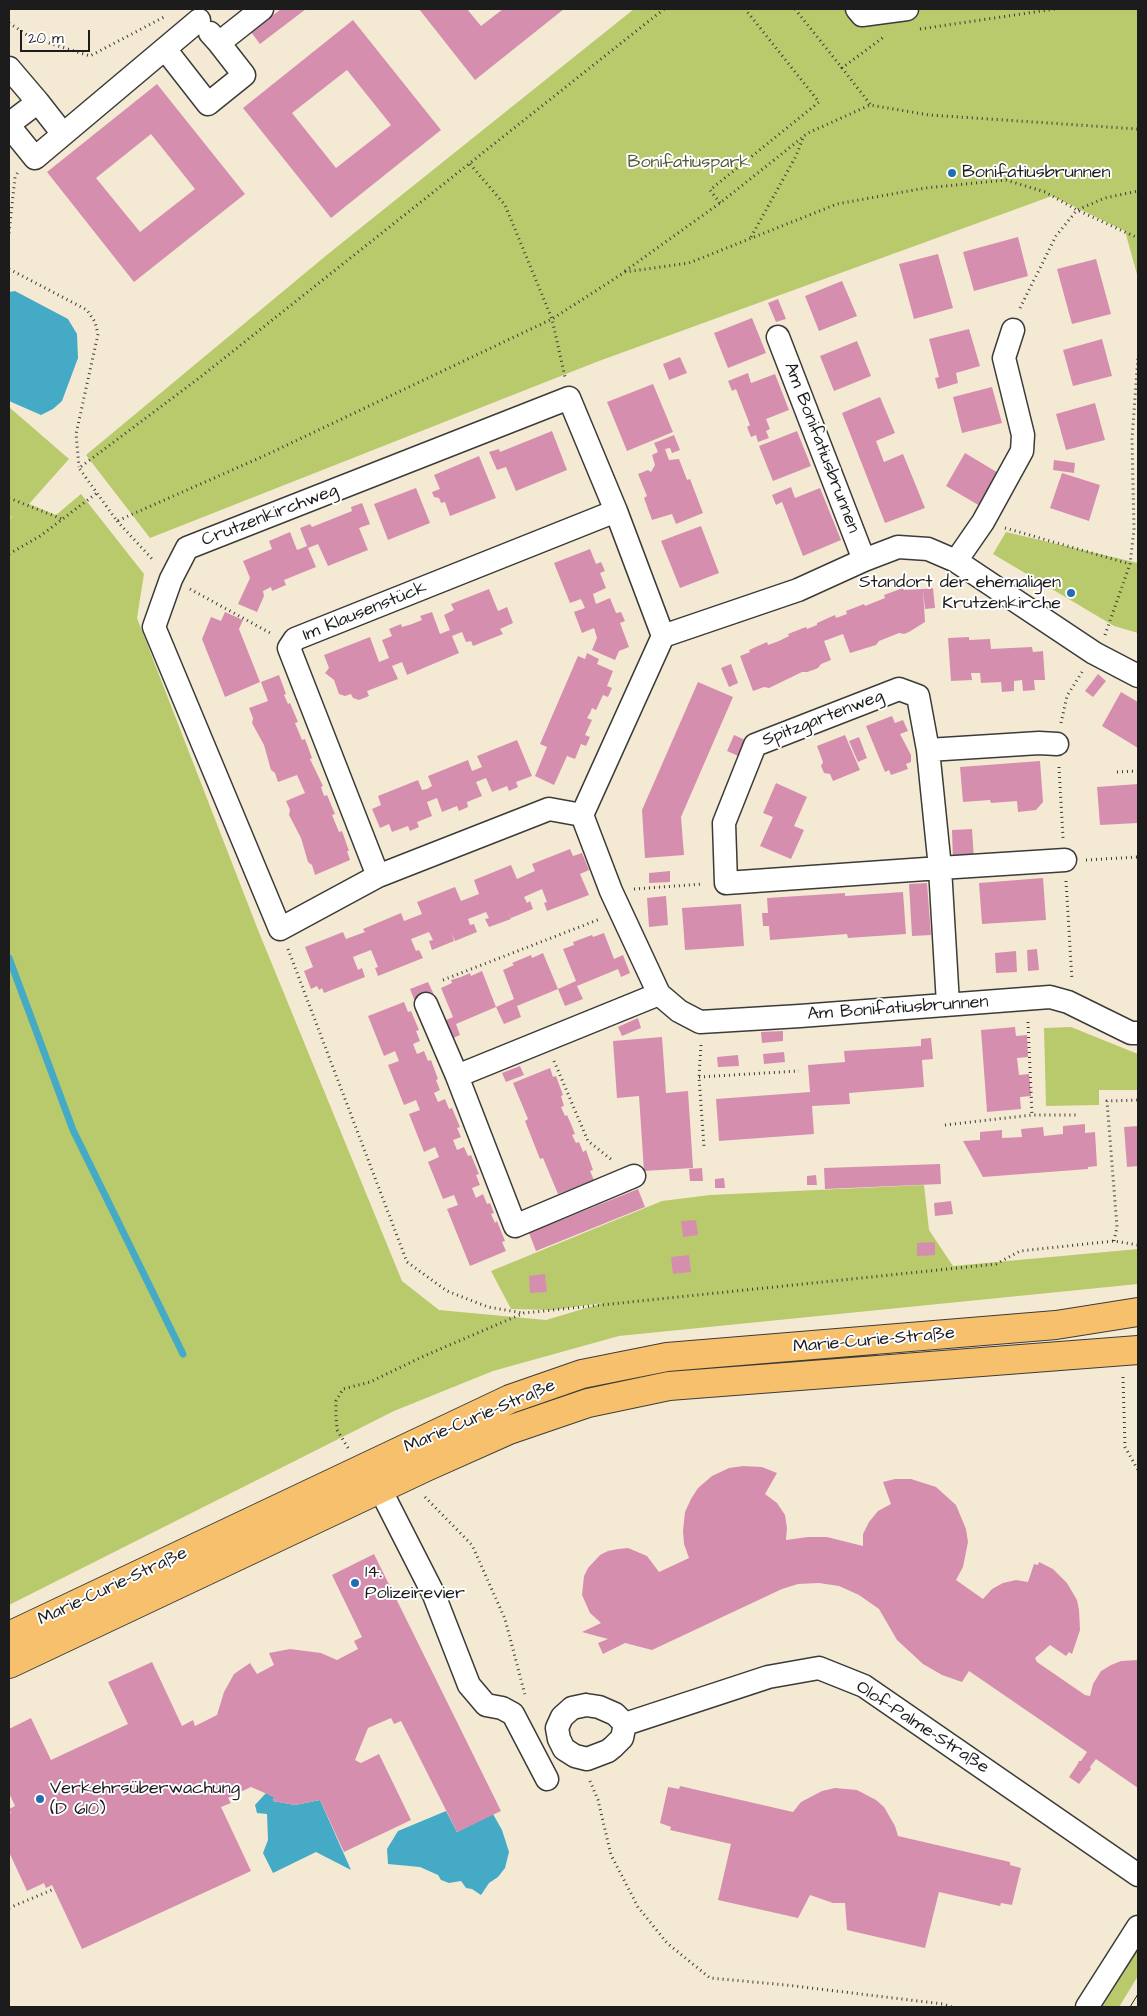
<!DOCTYPE html>
<meta charset="utf-8">
<style>
body{margin:0}
#map{position:relative;width:1147px;height:2016px;overflow:hidden;background:#f4ead4;font-family:"Architects Daughter",sans-serif}
canvas{display:block}
.frame{position:absolute;inset:0;border:10px solid #1c1c1c;pointer-events:none}
.scale{position:absolute;left:20px;top:30px;width:70px;height:22px;box-sizing:border-box;border:2px solid #1c1c1c;border-top:0;padding-left:6px;font-size:15px;line-height:18px;white-space:nowrap;color:#1c1c1c;-webkit-text-stroke:4px #fff;paint-order:stroke}
</style>
<div id="map">
<canvas width="1147" height="2016"></canvas>
<div class="frame"></div>
<div class="scale">20 m</div>
</div>
<script>
const c = document.querySelector('canvas').getContext('2d');
c.lineJoin = 'round';
function fill(path, color) { c.fillStyle = color; c.fill(path, 'evenodd'); }
const toPath = rows => new Path2D(rows.map(r => 'M' + r).join(''));
function trace(path, color, width, dash) { c.strokeStyle = color; c.lineWidth = width; c.lineCap = dash ? 'butt' : 'round'; c.setLineDash(dash || []); c.stroke(path); }
function write(font, color, halo, rows, align = 'center') {
  c.font = font + ' "Architects Daughter",sans-serif'; c.lineWidth = 4; c.setLineDash([]); c.textBaseline = 'middle'; c.strokeStyle = halo; c.fillStyle = color; for (const [text, x, y, turn = 0] of rows) {
    c.save(); c.translate(x, y); c.rotate((+turn || 0) * Math.PI / 180); c.textAlign = isNaN(turn) ? turn : align; if (halo) c.strokeText(text, 0, 0); c.fillText(text, 0, 0); c.restore();
  }
}
fill(toPath([
 [634,9,1138,9,1138,278,1125,231,1052,196,599,361,150,538,86,455,328,254],
 [9,407,69,459,29,504,56,515,81,494,144,574,137,618,258,930,402,1281,439,1310,546,1320,603,1303,552,1310,511,1309,491,1271,662,1201,710,1195,924,1185,929,1230,953,1266,1138,1249,1138,1284,619,1336,493,1371,394,1411,9,1605,9,520,14,515,9,519],
 [1006,532,1138,563,1138,560,1138,633,1114,626,993,554],
 [1071,1027,1138,1054,1138,1090,1099,1090,1099,1105,1046,1106,1044,1028],
 [1138,1948,1138,1976,1119,2007,1101,2007]
]), '#b9ca6d');
fill(toPath([
 [15,291,68,319,77,334,78,358,62,401,53,409,41,415,9,401,9,292],
 [266,1793,274,1797,273,1801,295,1805,320,1800,351,1870,316,1852,273,1873,263,1853,268,1840,267,1814,257,1813,255,1805],
 [446,1811,457,1832,493,1814,502,1830,509,1852,505,1868,498,1877,489,1883,481,1895,472,1889,466,1888,461,1881,449,1883,441,1880,438,1875,420,1867,388,1864,387,1849,398,1831]
]), '#45aac5');
trace(toPath([
 [9,958,73,1130,183,1354]
]), '#45aac5', 7);
fill(toPath([
 [281,9,306,9,260,44,251,32],
 [419,9,467,9,481,26,503,9,564,9,475,80],
 [353,20,441,130,331,218,243,108],
 [347,70,391,125,336,168,292,113],
 [157,84,245,194,134,282,47,172],
 [151,134,195,189,140,232,96,178],
 [1018,237,1028,276,974,291,963,252],
 [938,254,953,308,914,319,899,264],
 [1096,259,1111,314,1072,324,1057,269],
 [842,281,857,316,819,331,805,296],
 [778,299,786,319,776,322,768,303],
 [752,318,766,353,728,368,714,333],
 [969,329,980,366,956,373,958,383,938,389,935,378,939,377,929,339],
 [1102,339,1112,376,1073,386,1063,350],
 [857,341,871,376,834,391,820,356],
 [680,357,687,373,669,380,663,364],
 [748,373,751,383,775,374,789,410,766,419,770,429,766,431,769,438,758,442,756,435,751,437,747,427,750,425,736,389,732,391,728,381],
 [653,384,673,432,627,451,607,402],
 [992,387,1002,423,962,433,953,397],
 [880,397,895,433,876,441,884,462,903,454,925,508,885,523,842,413],
 [1095,403,1105,440,1066,450,1056,414],
 [552,431,567,470,516,491,506,467,497,470,489,452,499,449,500,452],
 [797,431,811,466,773,481,759,446],
 [674,435,680,450,672,453,670,448,665,449,669,460,679,459,687,480,690,479,703,513,676,524,672,514,652,520,644,498,647,496,638,474,648,470,651,472,655,465,652,455,658,452,654,443],
 [965,453,1000,474,980,506,946,486],
 [479,456,496,498,450,516,445,502,441,503,439,498,434,497,432,492,440,489,434,475],
 [1054,460,1075,463,1074,473,1053,470],
 [1062,473,1100,485,1089,521,1050,508],
 [791,487,795,498,820,488,841,540,803,556,782,502,776,505,772,495],
 [416,488,430,523,388,540,374,504],
 [362,503,370,524,359,528,368,550,328,566,318,544,308,548,316,567,284,580,286,585,272,591,271,587,263,591,264,596,257,612,238,604,250,578,243,561,272,549,269,541,290,532,297,550,307,546,300,528,310,524,312,527,352,511,351,507],
 [701,526,719,573,680,588,661,541],
 [590,549,596,564,601,562,605,571,600,573,606,588,593,594,596,604,610,598,616,613,621,612,625,621,620,623,629,647,619,651,615,660,592,650,597,638,594,628,582,633,574,612,585,608,581,599,570,603,554,563],
 [903,588,904,590,923,589,925,622,909,632,904,634,899,633,879,641,876,645,850,653,843,634,824,641,831,660,821,664,818,668,813,670,807,672,802,672,769,688,764,687,753,691,740,656,750,652,749,650,767,642,768,645,779,641,789,636,788,634,806,627,807,629,817,625,817,623,835,615,836,618,847,614,846,611,864,604,865,606,885,598,884,595],
 [933,588,935,608,925,609,923,589],
 [489,589,498,611,507,607,513,623,500,629,503,634,473,646,471,641,466,642,462,632,452,636,459,653,407,675,402,662,392,666,398,679,367,691,369,696,359,700,353,698,351,694,345,696,339,694,334,680,325,673,329,668,324,655,370,637,379,662,389,658,382,640,392,636,389,629,401,624,402,627,412,624,422,620,420,616,432,612,440,634,450,630,444,615,454,610,451,604],
 [225,612,243,620,239,629,260,682,225,697,202,639,211,617,221,621],
 [969,637,969,640,990,639,991,649,1032,647,1033,652,1043,651,1045,680,1034,680,1035,690,1023,691,1022,680,1014,681,1014,691,1002,692,1001,682,981,683,980,673,971,673,972,680,951,681,948,638],
 [587,653,599,659,597,664,613,671,607,686,612,688,608,697,603,695,596,710,592,708,590,713,587,718,592,720,585,735,590,737,586,746,581,744,575,759,567,756,554,785,535,776,547,747,540,744,578,656,585,659],
 [731,664,738,683,729,687,721,668],
 [1098,674,1106,681,1093,697,1085,691],
 [279,675,286,694,284,695,288,704,290,703,298,722,295,723,302,740,305,739,312,758,310,759,323,786,321,787,324,796,327,795,335,814,332,815,339,832,342,831,349,851,347,851,350,860,315,875,312,865,308,862,301,838,289,815,290,810,286,801,305,793,297,775,278,782,275,773,271,770,264,745,252,723,253,718,249,708,268,701,261,682],
 [698,682,733,697,681,817,684,855,645,858,642,810],
 [1121,692,1138,702,1138,748,1102,726],
 [892,716,895,723,903,720,908,731,900,734,911,755,911,762,906,764,908,769,891,775,889,770,885,772,866,726],
 [734,735,752,743,745,759,727,751],
 [845,735,860,770,833,781,830,774,824,773,821,766,823,762,817,746],
 [859,737,867,758,858,762,849,741],
 [517,740,532,776,516,782,518,787,509,791,507,786,492,792,486,778,476,782,482,796,467,802,468,807,459,811,457,806,442,812,437,798,427,802,432,816,417,822,419,827,410,831,408,826,392,832,389,824,380,828,372,809,381,805,378,796,418,780,422,790,427,789,432,786,428,776,468,760,472,771,482,767,477,756],
 [1040,761,1043,802,1036,810,1018,812,1017,801,991,803,990,800,963,802,960,767],
 [776,783,807,797,794,826,804,830,791,859,760,846,773,817,763,813],
 [1138,784,1138,823,1100,825,1097,787],
 [972,829,974,860,953,862,952,830],
 [570,849,573,856,582,853,589,870,580,874,589,895,547,911,544,903,547,902,542,889,524,897,527,903,530,901,533,909,511,918,508,911,511,919,489,927,485,919,489,918,486,912,468,919,470,925,474,924,477,932,455,941,452,934,454,941,432,950,429,941,433,940,429,932,411,939,416,951,419,950,423,958,378,976,375,968,378,967,371,950,353,957,358,970,362,968,365,977,324,993,322,988,319,990,317,986,311,989,304,971,313,967,305,947,343,932,346,939,365,932,363,929,401,913,404,921,422,914,417,902,455,887,461,901,479,894,474,880,511,865,517,879,535,871,532,864],
 [670,871,670,882,649,883,649,873],
 [1043,878,1046,920,982,924,979,883],
 [927,883,931,935,912,936,909,884],
 [903,892,906,934,848,938,847,934,770,940,769,926,763,926,762,913,768,913,767,898,845,893,845,896],
 [666,896,668,925,649,927,647,898],
 [741,904,744,946,685,950,682,908],
 [604,933,614,959,623,955,630,973,621,977,618,969,577,986,583,999,565,1006,558,989,576,981,563,949,574,945,573,942,592,935,593,937],
 [1037,949,1039,970,1028,971,1027,950],
 [1016,951,1017,972,996,973,995,953],
 [543,953,558,989,517,1006,521,1017,504,1024,496,1007,514,999,503,970,514,965,512,963,531,955,532,958],
 [482,971,496,1007,456,1024,460,1035,451,1039,444,1021,453,1017,441,988,452,983,451,980,461,977,470,973,471,976],
 [428,982,435,997,416,1004,410,989],
 [404,1002,408,1012,411,1011,419,1030,416,1031,420,1041,413,1044,417,1054,424,1051,428,1061,431,1060,438,1079,436,1080,440,1090,434,1093,438,1102,445,1099,449,1109,452,1108,460,1127,457,1128,461,1137,453,1140,457,1150,464,1147,468,1156,471,1155,479,1174,476,1175,480,1185,472,1188,476,1198,483,1194,487,1204,490,1203,494,1213,491,1214,495,1223,497,1221,505,1241,502,1242,506,1251,470,1266,447,1209,458,1205,454,1195,443,1199,428,1162,439,1157,435,1147,424,1152,409,1114,420,1110,416,1100,404,1105,388,1065,399,1061,395,1051,384,1056,368,1016],
 [638,1018,641,1028,622,1036,618,1027],
 [1015,1027,1016,1036,1027,1035,1028,1057,1017,1058,1019,1075,1029,1074,1031,1096,1020,1097,1021,1109,987,1112,981,1030],
 [783,1031,783,1041,762,1043,761,1032],
 [662,1037,666,1093,688,1091,693,1168,644,1171,639,1096,617,1098,613,1041],
 [931,1038,933,1059,922,1060,924,1087,849,1093,850,1104,812,1106,814,1134,719,1141,716,1099,810,1092,808,1065,845,1062,844,1051,921,1046,921,1039],
 [784,1052,785,1062,764,1064,763,1054],
 [738,1055,739,1066,718,1067,717,1057],
 [520,1066,524,1075,506,1082,502,1073],
 [550,1068,553,1077,556,1076,563,1095,561,1096,564,1106,561,1107,565,1116,567,1115,571,1124,575,1134,572,1135,576,1143,579,1142,583,1152,586,1150,593,1170,590,1171,594,1180,558,1194,543,1158,540,1159,525,1121,528,1119,513,1083],
 [1085,1124,1085,1133,1095,1132,1097,1166,1088,1167,1088,1169,983,1177,963,1141,980,1140,980,1132,1002,1130,1002,1138,1022,1137,1021,1129,1043,1127,1044,1136,1053,1135,1063,1134,1063,1126],
 [1138,1126,1138,1166,1127,1167,1124,1127],
 [940,1164,941,1184,825,1189,824,1168],
 [702,1168,703,1181,690,1181,689,1169],
 [816,1175,817,1185,807,1185,807,1176],
 [724,1178,725,1188,715,1188,715,1179],
 [638,1189,645,1207,536,1251,529,1233],
 [951,1201,953,1214,935,1216,934,1203],
 [696,1220,698,1235,683,1237,681,1221],
 [935,1242,935,1255,917,1256,917,1243],
 [689,1255,691,1272,673,1274,671,1257],
 [545,1274,547,1292,530,1293,529,1276],
 [743,1466,762,1467,777,1473,765,1494,777,1503,785,1515,787,1528,786,1540,808,1537,827,1537,863,1546,863,1534,869,1522,878,1511,891,1504,883,1482,895,1479,911,1479,936,1487,956,1505,966,1529,968,1542,963,1567,956,1580,983,1599,992,1589,1003,1583,1016,1580,1028,1582,1034,1564,1038,1565,1039,1562,1053,1569,1067,1583,1077,1600,1079,1610,1080,1630,1072,1654,1069,1652,1066,1656,1050,1645,1035,1658,1037,1662,1085,1695,1090,1696,1093,1684,1101,1671,1111,1665,1121,1661,1138,1660,1138,1788,1096,1759,1090,1767,1091,1770,1090,1770,1079,1784,1069,1777,1079,1762,1078,1761,1081,1761,1087,1752,969,1671,962,1682,942,1675,923,1664,897,1640,879,1609,859,1595,839,1586,819,1583,798,1584,782,1589,652,1650,625,1643,603,1654,598,1643,608,1639,582,1632,601,1623,590,1613,582,1595,584,1576,588,1568,600,1555,608,1551,618,1549,628,1548,647,1556,659,1572,689,1558,684,1544,683,1531,685,1512,691,1499,698,1488,712,1476,729,1468],
 [374,1554,501,1811,457,1832,401,1721,394,1724,391,1718,368,1728,355,1760,361,1763,379,1754,411,1820,344,1852,320,1800,295,1805,273,1801,274,1797,251,1787,228,1798,231,1803,221,1807,251,1871,82,1949,52,1885,46,1888,44,1883,27,1891,9,1852,9,1814,11,1813,9,1809,15,1806,9,1793,9,1729,31,1718,51,1760,128,1724,108,1682,152,1662,182,1726,193,1720,195,1726,217,1715,224,1692,234,1674,250,1663,257,1674,274,1665,269,1653,290,1649,321,1653,337,1660,358,1649,354,1641,362,1637,332,1575],
 [680,1786,793,1812,801,1802,822,1791,835,1788,857,1790,876,1800,884,1807,895,1826,898,1836,1010,1862,1010,1865,1021,1868,1012,1905,1001,1903,1000,1906,939,1892,925,1948,847,1930,845,1903,833,1903,810,1895,798,1918,718,1900,731,1844,670,1830,671,1827,660,1823,668,1787,679,1789]
]), '#d68eaf');
const minor = toPath([
 [857,9,862,15,907,9],
 [210,33,219,43,262,9],
 [165,49,208,104,244,75,219,43],
 [9,68,38,102,9,124],
 [38,102,63,134],
 [9,126,35,158,199,20],
 [778,337,864,560],
 [956,561,983,522,1022,451,1023,435,1004,358,1013,330],
 [1138,676,1094,653,956,561,928,549,898,547,864,560,798,590,663,636,582,815,611,891,659,994,679,1011,700,1022,800,1016,1050,997,1068,1002,1131,1033,1138,1033],
 [928,750,1039,743,1057,744],
 [582,815,549,809,378,876,280,929,154,627,171,579,187,548,569,398,616,511,663,636],
 [378,876,289,648,295,639,616,511],
 [426,1004,457,1076,515,1226,634,1176],
 [948,1004,940,868,928,750,918,696,899,689,755,745,724,823,726,883,940,868,1065,860],
 [457,1076,659,994],
 [380,1489,434,1595,469,1685,486,1705,502,1708,513,1714,547,1779],
 [586,1705,599,1707,615,1714,625,1724,622,1738,613,1747,608,1751,587,1759,575,1756,564,1749,559,1739,557,1728,562,1717,572,1708,586,1705],
 [625,1724,768,1677,819,1668,864,1686,1138,1875],
 [1087,2007,1138,1927]
]);
const major = toPath([
 [9,1636,510,1399,582,1374,667,1357,1056,1325,1138,1312],
 [9,1664,426,1467,509,1430,588,1403,669,1386,1138,1350]
]);
trace(minor, '#3c3b38', 25);
trace(major, '#3c3b38', 30);
trace(toPath([
 [664,9,203,375,79,468,117,521,266,455,552,319,625,272,689,263,837,204,925,188,1006,180,1045,192,1077,210,1138,238],
 [795,9,842,68],
 [9,23,30,37,90,56,164,17],
 [920,29,1055,9],
 [870,104,842,68,885,36],
 [470,164,505,205,552,319,565,377],
 [720,203,710,190,819,102,745,9],
 [9,233,15,177,18,172],
 [751,237,796,156,803,138],
 [9,269,87,310,95,322,98,334,76,434,79,467],
 [625,271,720,203,808,133,870,105,929,115,1138,129],
 [1020,308,1056,236,1077,210,1105,198,1138,191],
 [9,498,62,519],
 [117,521,154,561],
 [1005,528,1130,564],
 [9,554,40,536,97,493],
 [190,589,272,634],
 [1105,635,1130,564,1134,530,1132,439,1138,356],
 [1061,723,1067,696,1082,672],
 [1059,767,1063,838],
 [1117,772,1138,771],
 [1086,860,1138,857],
 [1066,881,1072,980],
 [634,889,703,884],
 [288,949,407,1262,447,1291,488,1307,523,1313],
 [443,980,600,919],
 [1028,1022,1032,1115],
 [701,1045,699,1077,704,1147],
 [554,1061,588,1141,613,1161],
 [699,1077,799,1071],
 [945,1125,1032,1115,1076,1115],
 [1114,1241,1117,1227,1107,1101,1138,1100],
 [1123,1377,1125,1447,1138,1470],
 [348,1448,337,1430,336,1416,336,1401,343,1389,370,1382,424,1356,524,1313,996,1264,1020,1251,1114,1241,1138,1245],
 [425,1497,472,1545,505,1619,525,1695],
 [590,1781,598,1800,611,1855,638,1907,667,1943,710,1978,786,1985,943,2004,952,2007],
 [9,1908,54,1889]
]), '#3c3b38', 3, [1, 4]);
trace(minor, '#fff', 22);
trace(major, '#f7c06c', 28);
trace(toPath([
 [1130,2007,1138,1994]
]), '#1c1c1c', 1);
for (const [x, y, r, color] of [
 [952,173,5,"#1f6fb2"],
 [1071,593,5,"#1f6fb2"],
 [355,1583,5,"#1f6fb2"],
 [40,1799,5,"#1f6fb2"]
]) { const dot = new Path2D(); dot.arc(x, y, r, 0, 2 * Math.PI); c.fillStyle = color; c.fill(dot); trace(dot, '#fff', 2); }
write('18px', '#535938', '#fff', [
 ["Bonifatiuspark",689,163]
]);
write('18px', '#1c1c1c', '#fff', [
 ["Bonifatiusbrunnen",962,173],
 ["Standort der ehemaligen",1061,583,"right"],
 ["Krutzenkirche",1061,604,"right"],
 ["14.",365,1573],
 ["Polizeirevier",365,1594],
 ["Verkehrsüberwachung",50,1789],
 ["(D 610)",50,1810]
], 'left');
write('18px', '#1c1c1c', '#fff', [
 ["Am Bonifatiusbrunnen",821,448,69],
 ["Crutzenkirchweg",270,516,-21],
 ["Im Klausenstück",365,612,-22],
 ["Spitzgartenweg",823,719,-21],
 ["Am Bonifatiusbrunnen",898,1009,-4],
 ["Marie-Curie-Straße",874,1341,-5],
 ["Marie-Curie-Straße",480,1417,-23],
 ["Marie-Curie-Straße",113,1587,-25],
 ["Olof-Palme-Straße",922,1728,33]
]);
</script>
